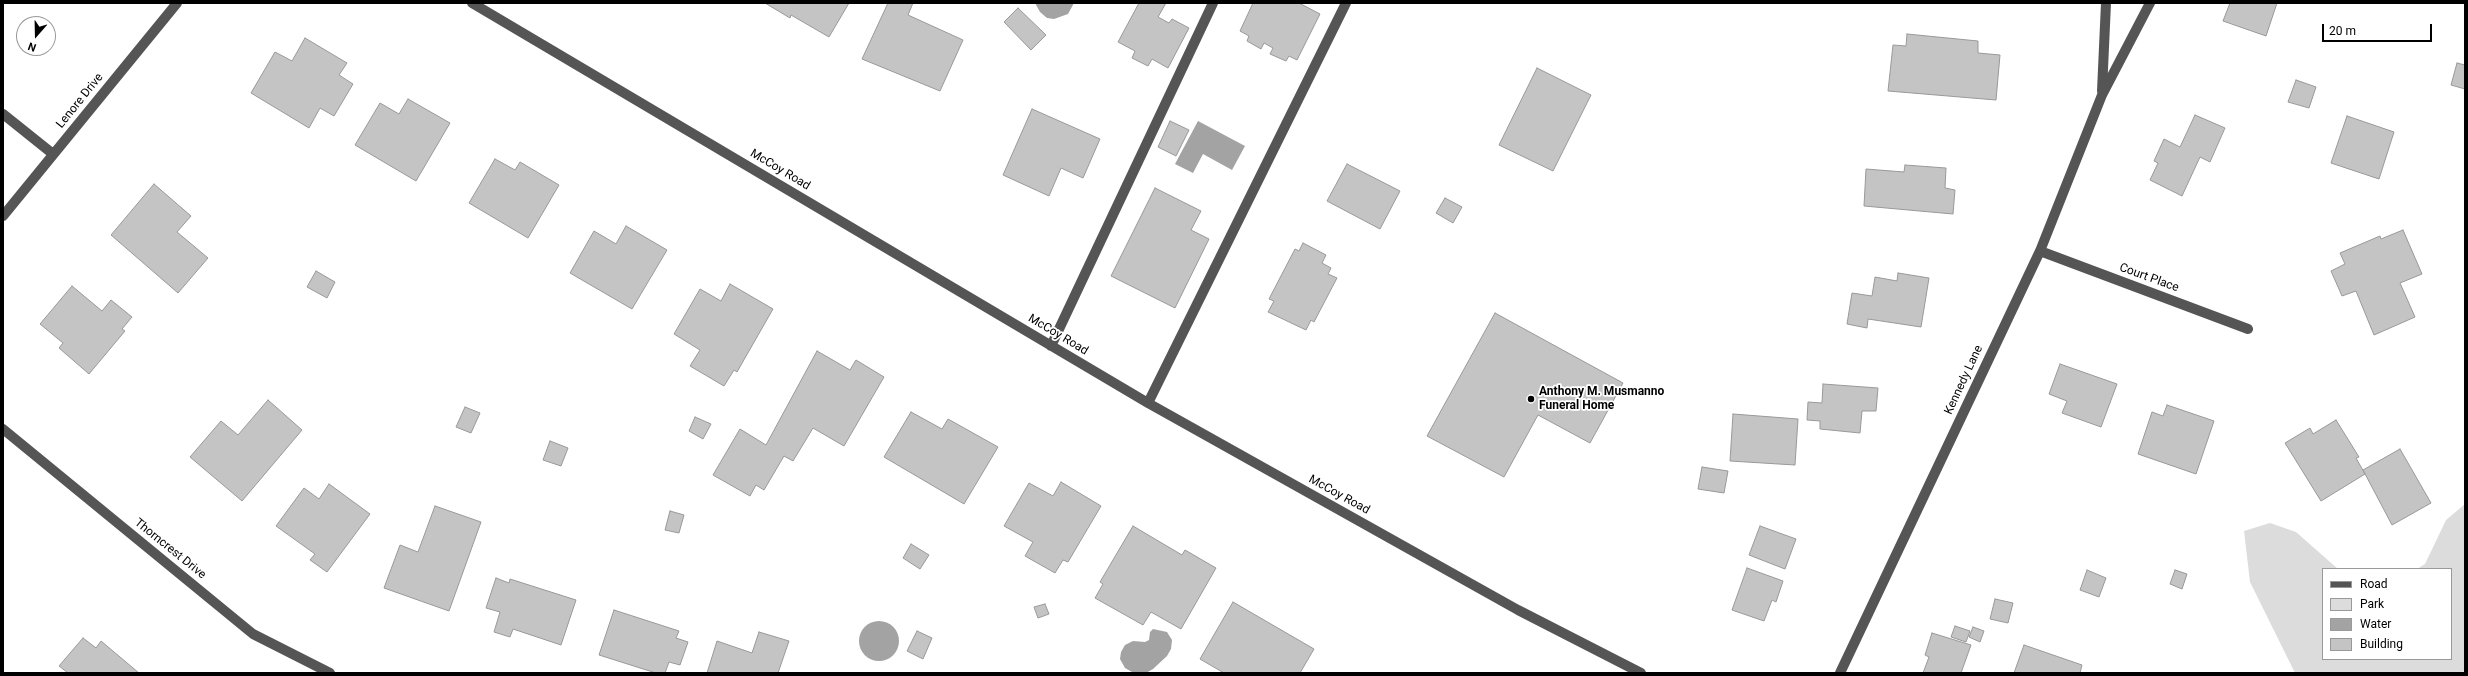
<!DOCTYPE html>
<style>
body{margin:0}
#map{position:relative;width:2468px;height:676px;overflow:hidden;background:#fff;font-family:Roboto,sans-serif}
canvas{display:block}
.frame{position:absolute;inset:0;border:4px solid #000;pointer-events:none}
.legend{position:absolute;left:2322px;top:568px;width:130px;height:92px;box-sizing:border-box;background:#fff;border:1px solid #999;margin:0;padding:5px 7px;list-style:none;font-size:12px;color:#000}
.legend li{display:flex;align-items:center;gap:8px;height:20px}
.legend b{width:20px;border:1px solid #999}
.north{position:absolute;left:16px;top:16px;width:40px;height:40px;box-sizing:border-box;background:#fff;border:1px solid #999;border-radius:50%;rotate:200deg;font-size:11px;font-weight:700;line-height:16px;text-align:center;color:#000}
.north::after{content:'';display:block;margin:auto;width:14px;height:18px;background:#000;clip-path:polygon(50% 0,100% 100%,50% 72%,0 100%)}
.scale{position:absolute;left:2322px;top:24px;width:110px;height:18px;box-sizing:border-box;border:2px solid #000;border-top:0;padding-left:5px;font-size:12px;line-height:14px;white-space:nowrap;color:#000;-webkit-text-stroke:3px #fff;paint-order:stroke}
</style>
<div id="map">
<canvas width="2468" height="676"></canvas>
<div class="frame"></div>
<ul class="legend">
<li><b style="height:5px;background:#555"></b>Road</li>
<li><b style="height:11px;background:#dcdcdc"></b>Park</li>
<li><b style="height:11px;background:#a3a3a3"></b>Water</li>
<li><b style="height:11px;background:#c4c4c4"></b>Building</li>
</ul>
<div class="north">N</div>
<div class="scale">20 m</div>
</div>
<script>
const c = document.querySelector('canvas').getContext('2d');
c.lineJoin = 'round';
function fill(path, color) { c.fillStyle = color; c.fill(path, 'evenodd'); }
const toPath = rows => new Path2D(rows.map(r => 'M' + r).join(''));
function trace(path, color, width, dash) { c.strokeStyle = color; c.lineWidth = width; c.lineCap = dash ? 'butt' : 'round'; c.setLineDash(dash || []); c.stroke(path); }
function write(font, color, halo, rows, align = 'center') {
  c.font = font + ' Roboto,sans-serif'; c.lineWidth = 3.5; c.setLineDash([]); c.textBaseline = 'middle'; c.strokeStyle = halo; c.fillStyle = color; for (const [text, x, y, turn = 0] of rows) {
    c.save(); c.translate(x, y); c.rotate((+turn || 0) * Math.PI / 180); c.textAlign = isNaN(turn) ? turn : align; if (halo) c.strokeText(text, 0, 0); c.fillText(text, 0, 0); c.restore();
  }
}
fill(toPath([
 [2465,504,2465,671,2460,673,2295,673,2250,582,2244,531,2270,523,2296,532,2338,569,2323,569,2323,659,2451,659,2451,569,2417,569,2425,564,2446,520]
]), '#dcdcdc');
fill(toPath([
 [1035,3,1074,3,1068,14,1054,19,1047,18,1040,12],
 [1198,121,1245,146,1232,170,1203,154,1193,173,1175,164],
 '859 641a20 20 0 1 1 40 0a20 20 0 1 1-40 0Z',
 [1153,629,1167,632,1172,640,1171,649,1167,656,1153,669,1146,673,1132,672,1125,668,1120,659,1121,652,1125,645,1133,641,1145,642,1149,640,1150,632]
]), '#a3a3a3');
const building = toPath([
 [765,3,849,3,829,37,791,15,790,18,765,3],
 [888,3,913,3,908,15,963,40,940,91,862,59,888,3],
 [1139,3,1166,3,1158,17,1169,23,1172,19,1189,28,1168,68,1152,59,1148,66,1132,58,1135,51,1118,42,1139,3],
 [1253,3,1299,3,1320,14,1297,60,1289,56,1286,61,1270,54,1273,48,1264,43,1261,49,1247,41,1249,36,1240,31,1253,3],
 [2230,3,2277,3,2266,36,2223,21,2230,3],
 [1018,8,1046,35,1031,50,1004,22,1018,8],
 [1907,34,1978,41,1978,53,2000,55,1996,100,1888,91,1893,45,1906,46,1907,34],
 [305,38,347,63,339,75,353,84,334,116,320,108,309,128,251,93,275,52,292,61,305,38],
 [2457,63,2465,65,2465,89,2451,85,2457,63],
 [1537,68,1591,95,1553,171,1499,145,1537,68],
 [2296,80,2316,87,2309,108,2288,102,2296,80],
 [408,99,450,123,416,181,355,145,380,103,399,114,408,99],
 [1032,109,1100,139,1083,178,1061,168,1049,196,1003,175,1032,109],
 [2195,115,2225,128,2210,162,2200,157,2182,196,2150,180,2158,163,2154,161,2164,139,2180,147,2195,115],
 [2347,116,2394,132,2379,179,2331,163,2347,116],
 [1170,121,1189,130,1176,156,1158,147,1170,121],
 [495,159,515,170,520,162,559,185,528,238,469,203,495,159],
 [1347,164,1400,191,1380,229,1327,201,1347,164],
 [1905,165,1946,168,1945,188,1955,190,1953,214,1864,206,1866,169,1904,172,1905,165],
 [154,184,191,216,177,232,208,258,178,293,111,235,154,184],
 [1155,188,1201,211,1191,230,1209,239,1175,308,1111,276,1155,188],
 [1445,198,1462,207,1453,223,1436,213,1445,198],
 [626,226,667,250,632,309,570,273,594,231,616,244,626,226],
 [2403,230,2422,274,2400,283,2415,317,2374,335,2356,291,2342,296,2331,271,2345,264,2340,253,2380,236,2381,239,2403,230],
 [1303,243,1326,255,1322,263,1331,268,1328,274,1337,278,1314,322,1311,320,1306,330,1268,312,1274,301,1269,299,1295,249,1299,251,1303,243],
 [316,271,335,282,327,298,307,287,316,271],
 [1898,273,1929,278,1921,327,1868,319,1867,328,1847,324,1852,293,1872,296,1875,277,1897,281,1898,273],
 [730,284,773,309,737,372,734,370,724,386,690,366,700,350,674,334,700,289,721,301,730,284],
 [72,286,102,311,111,300,132,317,122,329,125,331,89,374,59,348,63,343,40,324,72,286],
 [1495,313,1623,383,1590,443,1538,415,1504,477,1427,436,1495,313],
 [817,351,850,370,856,360,884,377,844,446,813,428,793,461,784,456,764,490,756,485,750,496,713,475,740,429,766,445,817,351],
 [2060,364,2117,384,2101,427,2062,413,2067,401,2049,394,2060,364],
 [1823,384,1878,388,1876,411,1862,411,1860,433,1820,429,1820,421,1807,420,1808,402,1822,403,1823,384],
 [268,400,302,430,242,501,190,457,221,421,238,435,268,400],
 [2167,405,2214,421,2196,474,2138,454,2152,412,2163,416,2167,405],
 [465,407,480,413,471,433,456,427,465,407],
 [911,412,942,429,948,419,998,447,964,504,884,457,911,412],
 [1733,414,1798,419,1795,465,1730,461,1733,414],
 [695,417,711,424,703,439,689,431,695,417],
 [2336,420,2359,457,2356,458,2365,474,2321,501,2285,443,2310,428,2313,434,2336,420],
 [550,441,568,448,561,466,543,460,550,441],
 [2400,449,2431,503,2392,525,2363,470,2400,449],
 [1702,467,1728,471,1724,493,1698,489,1702,467],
 [1061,482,1101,506,1068,562,1063,560,1055,573,1025,556,1033,542,1004,526,1029,483,1053,496,1061,482],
 [329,484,370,514,327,572,310,560,315,554,276,526,304,488,319,499,329,484],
 [435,506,481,522,449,611,384,588,400,545,418,552,435,506],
 [670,511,684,515,679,533,665,530,670,511],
 [1133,526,1182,555,1185,550,1216,568,1181,629,1151,612,1143,625,1095,598,1103,584,1100,582,1133,526],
 [1760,526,1796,539,1785,569,1749,555,1760,526],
 [911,544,929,555,920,569,903,558,911,544],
 [1747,568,1783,581,1776,602,1772,600,1764,621,1732,610,1747,568],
 [2087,570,2106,578,2099,597,2080,590,2087,570],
 [2175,570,2187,574,2182,589,2170,584,2175,570],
 [496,578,509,583,510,579,576,600,561,645,513,629,510,637,494,632,500,612,486,608,496,578],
 [1995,599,2013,603,2008,623,1990,619,1995,599],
 [1233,602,1314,649,1300,673,1224,673,1200,659,1233,602],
 [1045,604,1049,614,1038,618,1034,607,1045,604],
 [614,610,679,631,676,638,688,642,680,665,669,662,665,673,656,673,599,655,614,610],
 [1955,626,1970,631,1966,642,1951,637,1955,626],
 [1973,627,1984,631,1980,642,1969,637,1973,627],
 [917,631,932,638,923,659,907,651,917,631],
 [759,632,789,641,778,673,707,673,717,641,752,653,759,632],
 [1932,633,1971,645,1961,673,1923,673,1929,657,1925,655,1932,633],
 [83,638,96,648,101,641,139,673,68,673,59,666,83,638],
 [2024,645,2082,665,2080,673,2014,673,2024,645]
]);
fill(building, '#c4c4c4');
trace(building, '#999', 1);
trace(toPath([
 [472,3,1148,403,1518,610,1641,673],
 [2102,91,2106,3],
 [3,114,53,154],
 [3,216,177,3],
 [2040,251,2248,329],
 [1051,346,1213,3],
 [1148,403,1346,3],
 [3,429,253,634,330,673],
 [1840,673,2040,251,2102,95,2150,3]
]), '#555', 10);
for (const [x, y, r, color] of [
 [1531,399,4,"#000"]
]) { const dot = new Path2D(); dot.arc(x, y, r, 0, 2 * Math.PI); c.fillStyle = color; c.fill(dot); trace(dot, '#fff', 1.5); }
write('12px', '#000', '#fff', [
 ["Lenore Drive",80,101,-51],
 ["McCoy Road",780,170,31],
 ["Court Place",2149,278,20],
 ["McCoy Road",1058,335,31],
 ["Kennedy Lane",1964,380,-65],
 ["McCoy Road",1339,495,29],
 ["Thorncrest Drive",170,549,39]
]);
write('bold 12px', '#000', '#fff', [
 ["Anthony M. Musmanno",1539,392],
 ["Funeral Home",1539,406]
], 'left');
</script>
